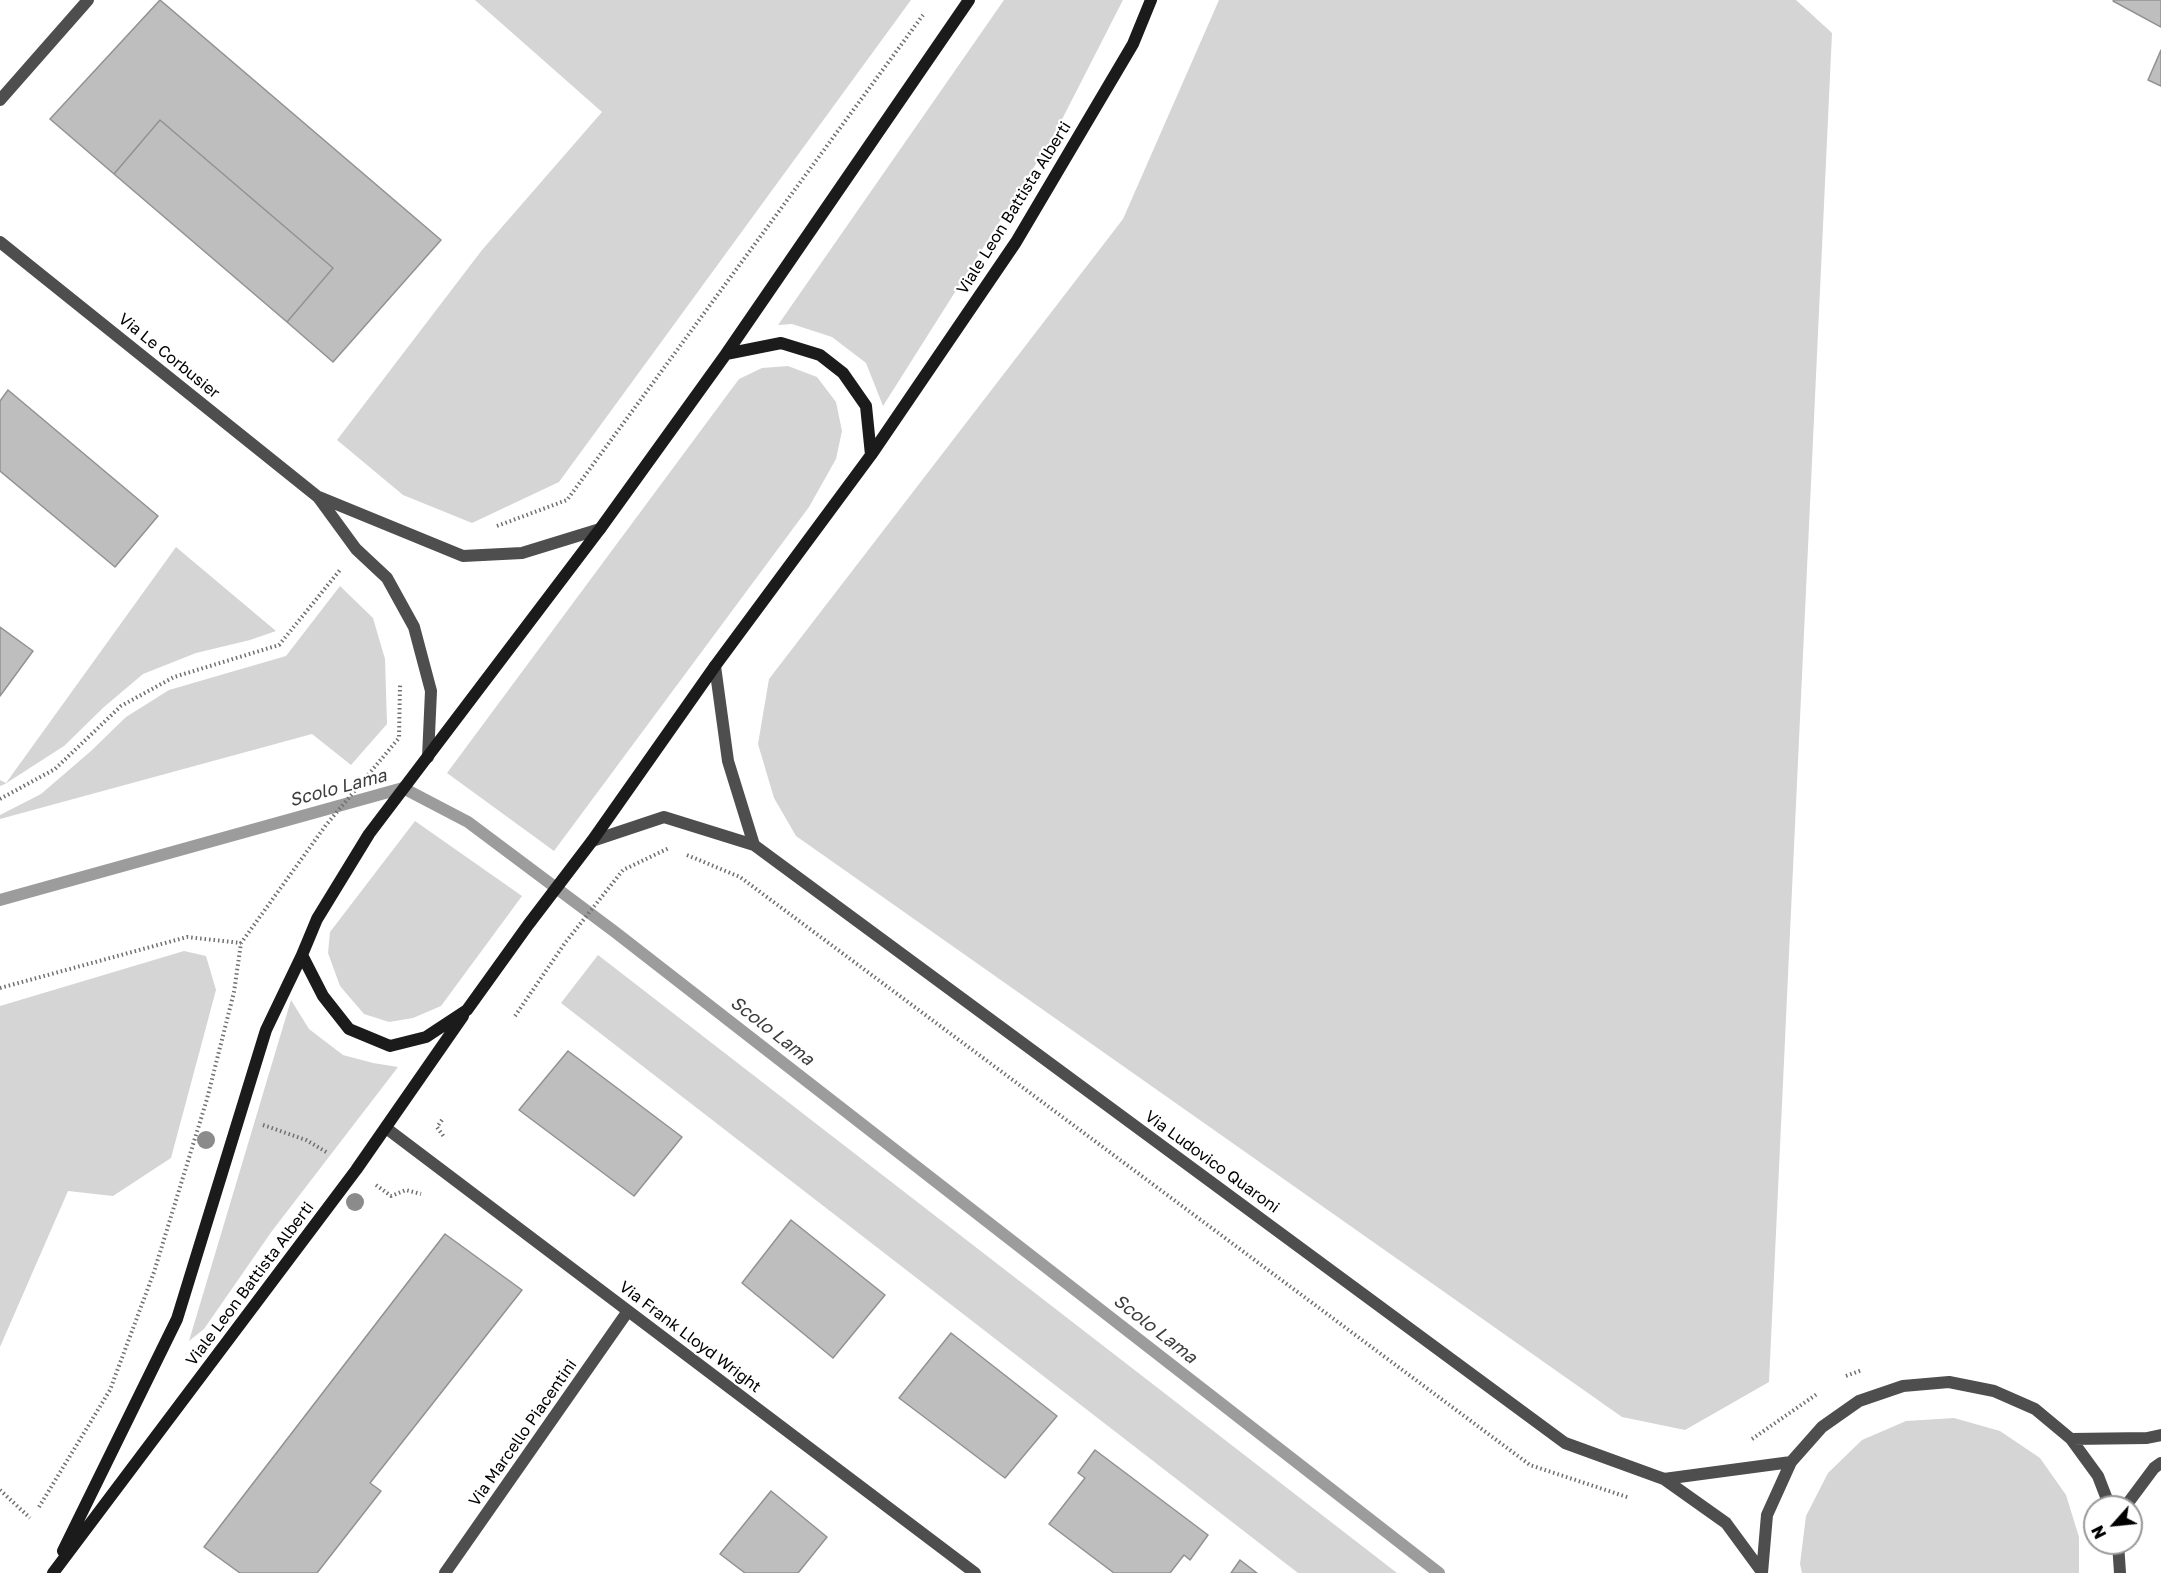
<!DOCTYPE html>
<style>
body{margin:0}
#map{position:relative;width:2161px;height:1573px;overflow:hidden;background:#fff;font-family:"Golos Text",sans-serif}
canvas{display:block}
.north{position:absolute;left:2083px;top:1495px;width:60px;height:60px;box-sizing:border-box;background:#fff;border:2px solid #999;border-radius:50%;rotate:243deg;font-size:16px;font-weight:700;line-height:24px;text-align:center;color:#000}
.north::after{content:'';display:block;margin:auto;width:21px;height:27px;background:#000;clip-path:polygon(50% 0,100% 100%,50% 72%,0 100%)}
</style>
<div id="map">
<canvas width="2161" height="1573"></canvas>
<div class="north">N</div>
</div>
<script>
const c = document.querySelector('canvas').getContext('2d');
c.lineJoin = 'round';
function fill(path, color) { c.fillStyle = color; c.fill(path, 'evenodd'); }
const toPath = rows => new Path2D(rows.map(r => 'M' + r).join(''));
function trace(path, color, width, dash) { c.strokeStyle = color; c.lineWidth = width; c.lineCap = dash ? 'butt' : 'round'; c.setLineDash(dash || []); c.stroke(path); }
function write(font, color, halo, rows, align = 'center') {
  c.font = font + ' "Golos Text",sans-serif'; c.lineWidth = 4.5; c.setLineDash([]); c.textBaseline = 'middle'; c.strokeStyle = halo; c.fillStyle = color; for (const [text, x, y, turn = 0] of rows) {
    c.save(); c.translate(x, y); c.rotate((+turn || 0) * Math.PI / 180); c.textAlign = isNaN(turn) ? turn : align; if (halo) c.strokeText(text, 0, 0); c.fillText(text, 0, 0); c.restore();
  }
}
fill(toPath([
 [475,0,911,0,559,482,472,523,403,495,337,440,482,250,602,112],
 [1004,0,1123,0,1053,137,883,406,866,363,832,337,792,324,778,325],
 [1219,0,1796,0,1832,33,1769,1382,1685,1430,1622,1417,796,836,774,798,758,744,769,679,1123,219],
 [788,366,817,377,836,402,842,431,836,459,809,507,554,851,447,773,739,379,762,368],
 [176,547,276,631,250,640,196,653,143,674,104,707,64,746,5,784,0,786,0,780,6,783],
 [340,586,373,618,385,659,387,724,351,765,312,734,0,819,0,815,41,794,91,751,126,717,169,690,286,656],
 [415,821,522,896,441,1006,413,1018,389,1022,364,1014,340,986,328,953,330,932],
 [184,951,206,956,216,990,171,1158,113,1196,68,1191,0,1347,0,1006],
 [598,955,1397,1573,1298,1573,561,1003],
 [291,1000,309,1029,343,1055,373,1063,398,1067,272,1231,204,1329,189,1341],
 [1954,1418,2000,1431,2040,1458,2066,1495,2079,1537,2079,1573,1802,1573,1800,1564,1806,1516,1828,1473,1862,1440,1906,1421]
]), '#d5d5d5');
trace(toPath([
 [0,900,403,788,468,822,615,932,1439,1573]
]), '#9c9c9c', 12);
const building = toPath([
 [160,0,441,240,333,362,287,322,333,268,160,120,114,174,50,119,160,0],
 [2114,0,2161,0,2161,27,2113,1,2114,0],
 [2161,50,2161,86,2148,80,2161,50],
 [160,120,333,268,287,322,114,174,160,120],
 [8,390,158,516,115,567,0,471,0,401,8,390],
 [0,627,33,651,0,696,0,627],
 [568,1051,682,1137,634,1196,519,1110,568,1051],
 [791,1220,885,1295,833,1358,742,1283,791,1220],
 [445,1234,522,1290,370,1483,381,1491,317,1573,240,1573,204,1547,445,1234],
 [951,1333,1057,1416,1005,1478,899,1398,951,1333],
 [1095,1450,1208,1535,1190,1560,1184,1555,1170,1573,1114,1573,1049,1524,1085,1478,1078,1473,1095,1450],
 [771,1491,827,1537,798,1573,745,1573,720,1554,771,1491],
 [1240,1560,1257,1573,1231,1573,1240,1560]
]);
fill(building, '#bebebe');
trace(building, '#929292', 1.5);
trace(toPath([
 [497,526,567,500,923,15],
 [0,799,55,769,121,706,174,677,279,645,340,570],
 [687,855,740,877,1530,1465,1630,1498],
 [0,988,187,937,241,943],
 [515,1016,565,943,623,870,669,848],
 [442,1120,437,1127,444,1137],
 [263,1125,306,1140,328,1153],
 [376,1185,391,1196,406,1190,421,1194],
 [1846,1376,1862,1370],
 [1752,1439,1817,1394],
 [0,1490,30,1518],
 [39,1507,110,1390,154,1272,207,1099,234,992,241,943,326,825,399,738,400,685]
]), '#707070', 4, [1.5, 3]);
trace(toPath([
 [0,100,88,0],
 [0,242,318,497,356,549,387,578,414,627,431,691,428,757],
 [319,497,463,556,522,553,600,529],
 [715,666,728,761,754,845],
 [592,841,664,817,754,845,1565,1443,1664,1479,1726,1523,1762,1572],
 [386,1128,975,1573],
 [2071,1439,2147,1438,2161,1435],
 [1664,1479,1791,1462],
 [2125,1507,2154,1468,2161,1463],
 [2118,1543,2120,1573],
 [445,1573,628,1311],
 [1762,1573,1767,1515,1791,1462,1822,1427,1859,1401,1903,1386,1949,1382,1994,1391,2035,1409,2071,1439,2098,1476,2110,1507]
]), '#4e4e4e', 12);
trace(toPath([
 [781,343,820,355,843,373,866,406,871,455,715,666,592,841,528,925,467,1010,426,1037,390,1046,349,1029,323,996,302,955,317,919,369,834,600,529,726,354,781,343],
 [726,354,969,0],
 [871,455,1016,242,1133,44,1151,0],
 [63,1551,177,1319,266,1030,302,955],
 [53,1573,356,1170,463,1016]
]), '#1b1b1b', 12);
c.fillStyle = '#8b8b8b';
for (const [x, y] of [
 [206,1140],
 [355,1202]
]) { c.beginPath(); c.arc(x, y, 9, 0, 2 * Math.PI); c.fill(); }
write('16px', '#000', '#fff', [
 ["Viale Leon Battista Alberti",1014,208,-58],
 ["Via Le Corbusier",169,356,39],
 ["Via Ludovico Quaroni",1212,1162,36],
 ["Viale Leon Battista Alberti",250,1284,-53],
 ["Via Frank Lloyd Wright",690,1337,37],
 ["Via Marcello Piacentini",523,1433,-55]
]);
write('italic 18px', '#3d3d3d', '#fff', [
 ["Scolo Lama",338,788,-15],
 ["Scolo Lama",772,1031,38],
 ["Scolo Lama",1155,1329,38]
]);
</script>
